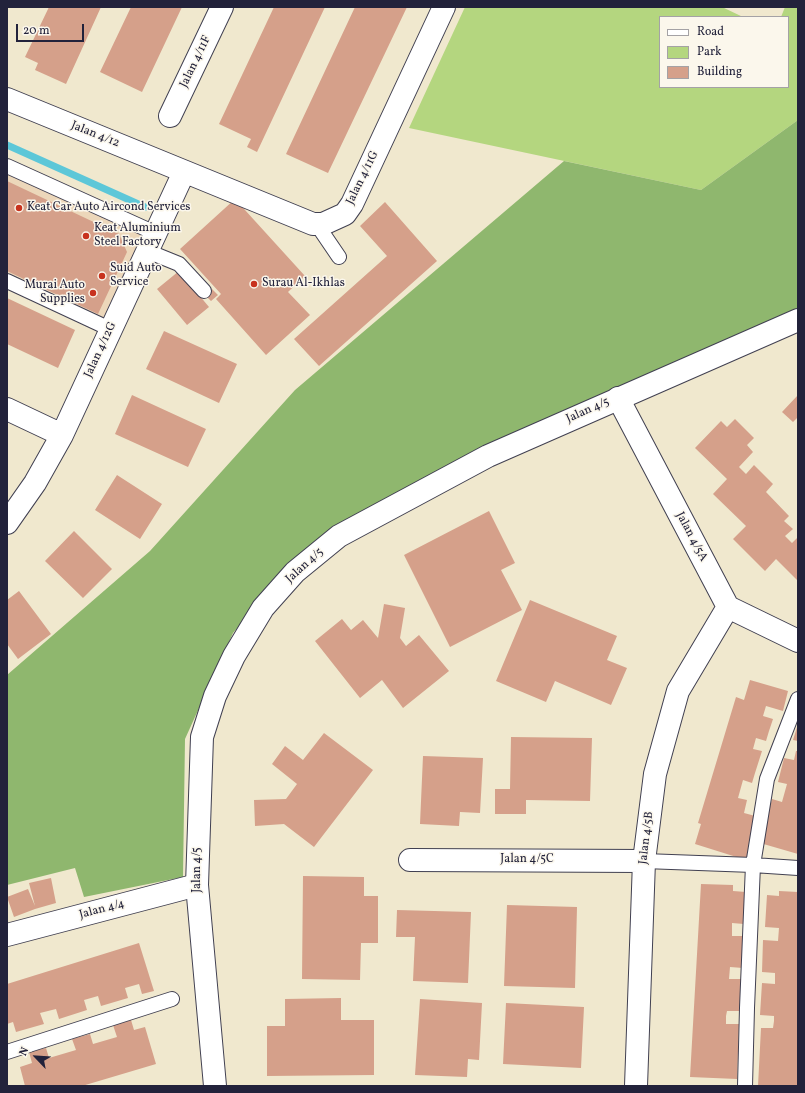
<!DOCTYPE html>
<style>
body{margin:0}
#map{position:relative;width:805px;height:1093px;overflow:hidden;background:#f0e8ce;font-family:Vollkorn,serif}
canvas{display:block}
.frame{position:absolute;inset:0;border:8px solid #22223b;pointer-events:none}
.legend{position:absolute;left:659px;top:16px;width:130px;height:72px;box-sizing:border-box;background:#fbf7ec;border:1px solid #a4a2a5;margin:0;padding:5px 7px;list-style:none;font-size:12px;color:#22223b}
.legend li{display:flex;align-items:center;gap:8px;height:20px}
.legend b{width:20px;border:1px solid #a4a2a5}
.north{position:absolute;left:16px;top:1037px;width:40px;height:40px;-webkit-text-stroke:3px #fbf7ec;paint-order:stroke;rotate:295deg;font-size:11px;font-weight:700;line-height:16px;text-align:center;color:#22223b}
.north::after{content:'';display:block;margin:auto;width:14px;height:18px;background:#22223b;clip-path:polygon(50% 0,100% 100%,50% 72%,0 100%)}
.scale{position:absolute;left:16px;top:24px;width:68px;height:18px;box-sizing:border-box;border:2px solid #22223b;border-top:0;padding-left:5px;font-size:12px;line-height:14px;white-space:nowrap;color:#22223b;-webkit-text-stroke:3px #fbf7ec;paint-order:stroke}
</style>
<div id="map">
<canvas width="805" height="1093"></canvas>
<div class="frame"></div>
<ul class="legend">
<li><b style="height:5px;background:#fff"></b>Road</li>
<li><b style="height:11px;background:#b4d67f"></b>Park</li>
<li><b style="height:11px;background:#d5a08a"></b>Building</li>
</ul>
<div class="north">N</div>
<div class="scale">20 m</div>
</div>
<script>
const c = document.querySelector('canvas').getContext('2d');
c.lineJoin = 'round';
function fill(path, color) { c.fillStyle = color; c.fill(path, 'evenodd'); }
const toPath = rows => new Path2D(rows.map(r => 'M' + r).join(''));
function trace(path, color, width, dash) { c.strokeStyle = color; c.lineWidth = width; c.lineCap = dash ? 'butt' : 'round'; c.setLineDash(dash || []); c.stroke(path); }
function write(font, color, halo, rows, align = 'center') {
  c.font = font + ' Vollkorn,serif'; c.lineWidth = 3; c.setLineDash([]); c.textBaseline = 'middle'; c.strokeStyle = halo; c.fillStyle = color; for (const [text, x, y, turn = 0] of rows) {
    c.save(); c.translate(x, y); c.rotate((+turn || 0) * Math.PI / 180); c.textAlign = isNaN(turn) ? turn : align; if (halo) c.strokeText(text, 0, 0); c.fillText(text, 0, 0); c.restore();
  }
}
fill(toPath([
 [7,174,144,236,104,321,7,276]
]), '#ecd7ba');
fill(toPath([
 [465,7,722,7,743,17,660,17,660,87,788,87,788,17,781,17,785,7,798,7,798,120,701,190,409,128]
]), '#b4d67f');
fill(toPath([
 [798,120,798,315,304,550,233,633,185,739,183,877,84,897,75,868,7,885,7,675,150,551,295,390,564,161,701,190]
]), '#8fb76e');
trace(toPath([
 [7,145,145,207]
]), '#5dc7d8', 7);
fill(toPath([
 [49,7,101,7,66,84,35,70,38,63,25,57],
 [131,7,182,7,142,92,100,72],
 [274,7,325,7,257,152,247,147,251,139,219,124],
 [355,7,407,7,328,173,286,154],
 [7,181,119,234,127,252,98,314,7,271],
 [235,199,305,276,288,292,310,315,266,355,216,299,221,294,180,249],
 [385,202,437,261,319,366,294,339,387,256,360,226],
 [179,271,209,307,187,325,157,289],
 [212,289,218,295,211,301,206,296],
 [7,298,75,330,58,368,7,344],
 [164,331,237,364,219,403,146,369],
 [132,395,206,429,188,467,115,434],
 [798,395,798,417,793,422,782,412],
 [735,419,754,438,747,445,753,452,739,467,746,474,754,465,773,484,766,492,789,516,784,521,793,529,785,536,792,543,798,537,798,581,776,559,765,571,733,539,746,526,713,494,727,479,695,448,721,421,727,427],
 [117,475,162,504,140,539,95,510],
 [489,511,515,563,501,570,522,610,450,647,404,555],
 [74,531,112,569,83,598,45,561],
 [19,591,51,634,18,659,7,644,7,600],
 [530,600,617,636,607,660,627,668,611,705,555,681,546,702,496,681],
 [384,604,405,608,400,638,406,646,419,635,449,671,403,708,382,680,360,698,315,641,342,619,351,630,363,620,378,638],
 [750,680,788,691,783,711,766,706,763,716,773,719,769,731,766,741,756,738,753,749,762,751,755,773,752,783,743,780,738,798,747,800,744,813,759,817,746,860,695,844,701,824,698,823,736,697,744,700],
 [798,724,798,741,793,740],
 [324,733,373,770,314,847,284,824,255,826,254,800,286,799,297,784,272,764,285,746,303,760],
 [511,737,592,738,590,801,526,800,526,814,495,814,495,789,510,789],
 [796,751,798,751,798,854,760,843,772,799,782,802,787,784,778,782,784,758,794,760],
 [423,756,483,758,480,813,460,812,459,826,420,824],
 [303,876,364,877,364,896,378,896,378,943,361,943,360,980,302,979],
 [51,878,56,903,35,909,14,917,7,897,28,889,35,906,29,883],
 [701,884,733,885,733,891,746,892,744,924,732,923,732,936,745,936,743,968,730,967,729,979,743,979,741,1011,727,1011,726,1016,726,1024,739,1024,737,1079,690,1077],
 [779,891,798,892,798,1086,758,1086,761,1028,773,1028,774,1021,774,1016,760,1015,762,983,775,984,775,973,762,972,763,940,778,941,779,928,765,927,767,895,779,896],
 [507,905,577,907,575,988,504,986],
 [397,910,471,912,468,983,413,981,415,937,396,937],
 [139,943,154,991,142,994,139,984,125,988,128,998,101,1006,98,996,84,1000,87,1010,59,1019,56,1009,40,1013,44,1024,16,1032,13,1022,7,1024,7,984],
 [341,998,341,1020,374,1020,374,1075,267,1076,267,1026,285,1026,285,999],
 [420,999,482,1003,479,1060,468,1059,467,1077,415,1075],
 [506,1003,584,1007,581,1068,503,1064],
 [131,1020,134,1030,145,1027,156,1064,82,1086,25,1086,20,1067,32,1063,29,1052,46,1048,49,1058,76,1050,72,1039,90,1034,93,1044,117,1037,113,1025]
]), '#d5a08a');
const lane = toPath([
 [7,166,155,233],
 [323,224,322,232,339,257],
 [147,251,179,264,204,291],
 [7,281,110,329],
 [644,861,753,865,798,868],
 [7,1052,172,999],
 [745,1086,747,1008,753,865,767,779,798,699]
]);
const street = toPath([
 [7,99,313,224,323,224,345,214,352,204,444,7],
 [170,116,222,7],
 [618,398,728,607,798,641],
 [7,409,62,435],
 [7,523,35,483,62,435,184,172],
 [410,860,644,861],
 [7,935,197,885],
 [636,1086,644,861,655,774,678,691,728,607]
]);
const secondary = toPath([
 [215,1086,197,885,202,737,215,696,234,656,263,608,295,572,339,536,488,456,798,320]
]);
trace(lane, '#414051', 16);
trace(street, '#414051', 24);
trace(secondary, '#414051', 24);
trace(lane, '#fff', 14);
trace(street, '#fff', 22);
trace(secondary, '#fff', 22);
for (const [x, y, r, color] of [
 [19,208,4,"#c8321e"],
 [86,236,4,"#c8321e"],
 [102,276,4,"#c8321e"],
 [254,284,4,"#c8321e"],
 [93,293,4,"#c8321e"]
]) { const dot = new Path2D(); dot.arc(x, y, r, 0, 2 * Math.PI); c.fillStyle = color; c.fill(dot); trace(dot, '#fbf7ec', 1.5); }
write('12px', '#22223b', '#fbf7ec', [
 ["Jalan 4/11F",196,62,-64],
 ["Jalan 4/12",95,135,22],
 ["Jalan 4/11G",363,178,-64],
 ["Jalan 4/12G",101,350,-65],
 ["Jalan 4/5",588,411,-24],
 ["Jalan 4/5A",691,537,62],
 ["Jalan 4/5",305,566,-42],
 ["Jalan 4/5B",647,838,-83],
 ["Jalan 4/5C",527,860],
 ["Jalan 4/5",198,870,-90],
 ["Jalan 4/4",102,910,-15]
]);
write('12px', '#22223b', '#fbf7ec', [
 ["Keat Car Auto Aircond Services",27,208],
 ["Keat Aluminium",94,229],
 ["Steel Factory",94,243],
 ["Suid Auto",110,269],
 ["Service",110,283],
 ["Surau Al-Ikhlas",262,284],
 ["Murai Auto",85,286,"right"],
 ["Supplies",85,300,"right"]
], 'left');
</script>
